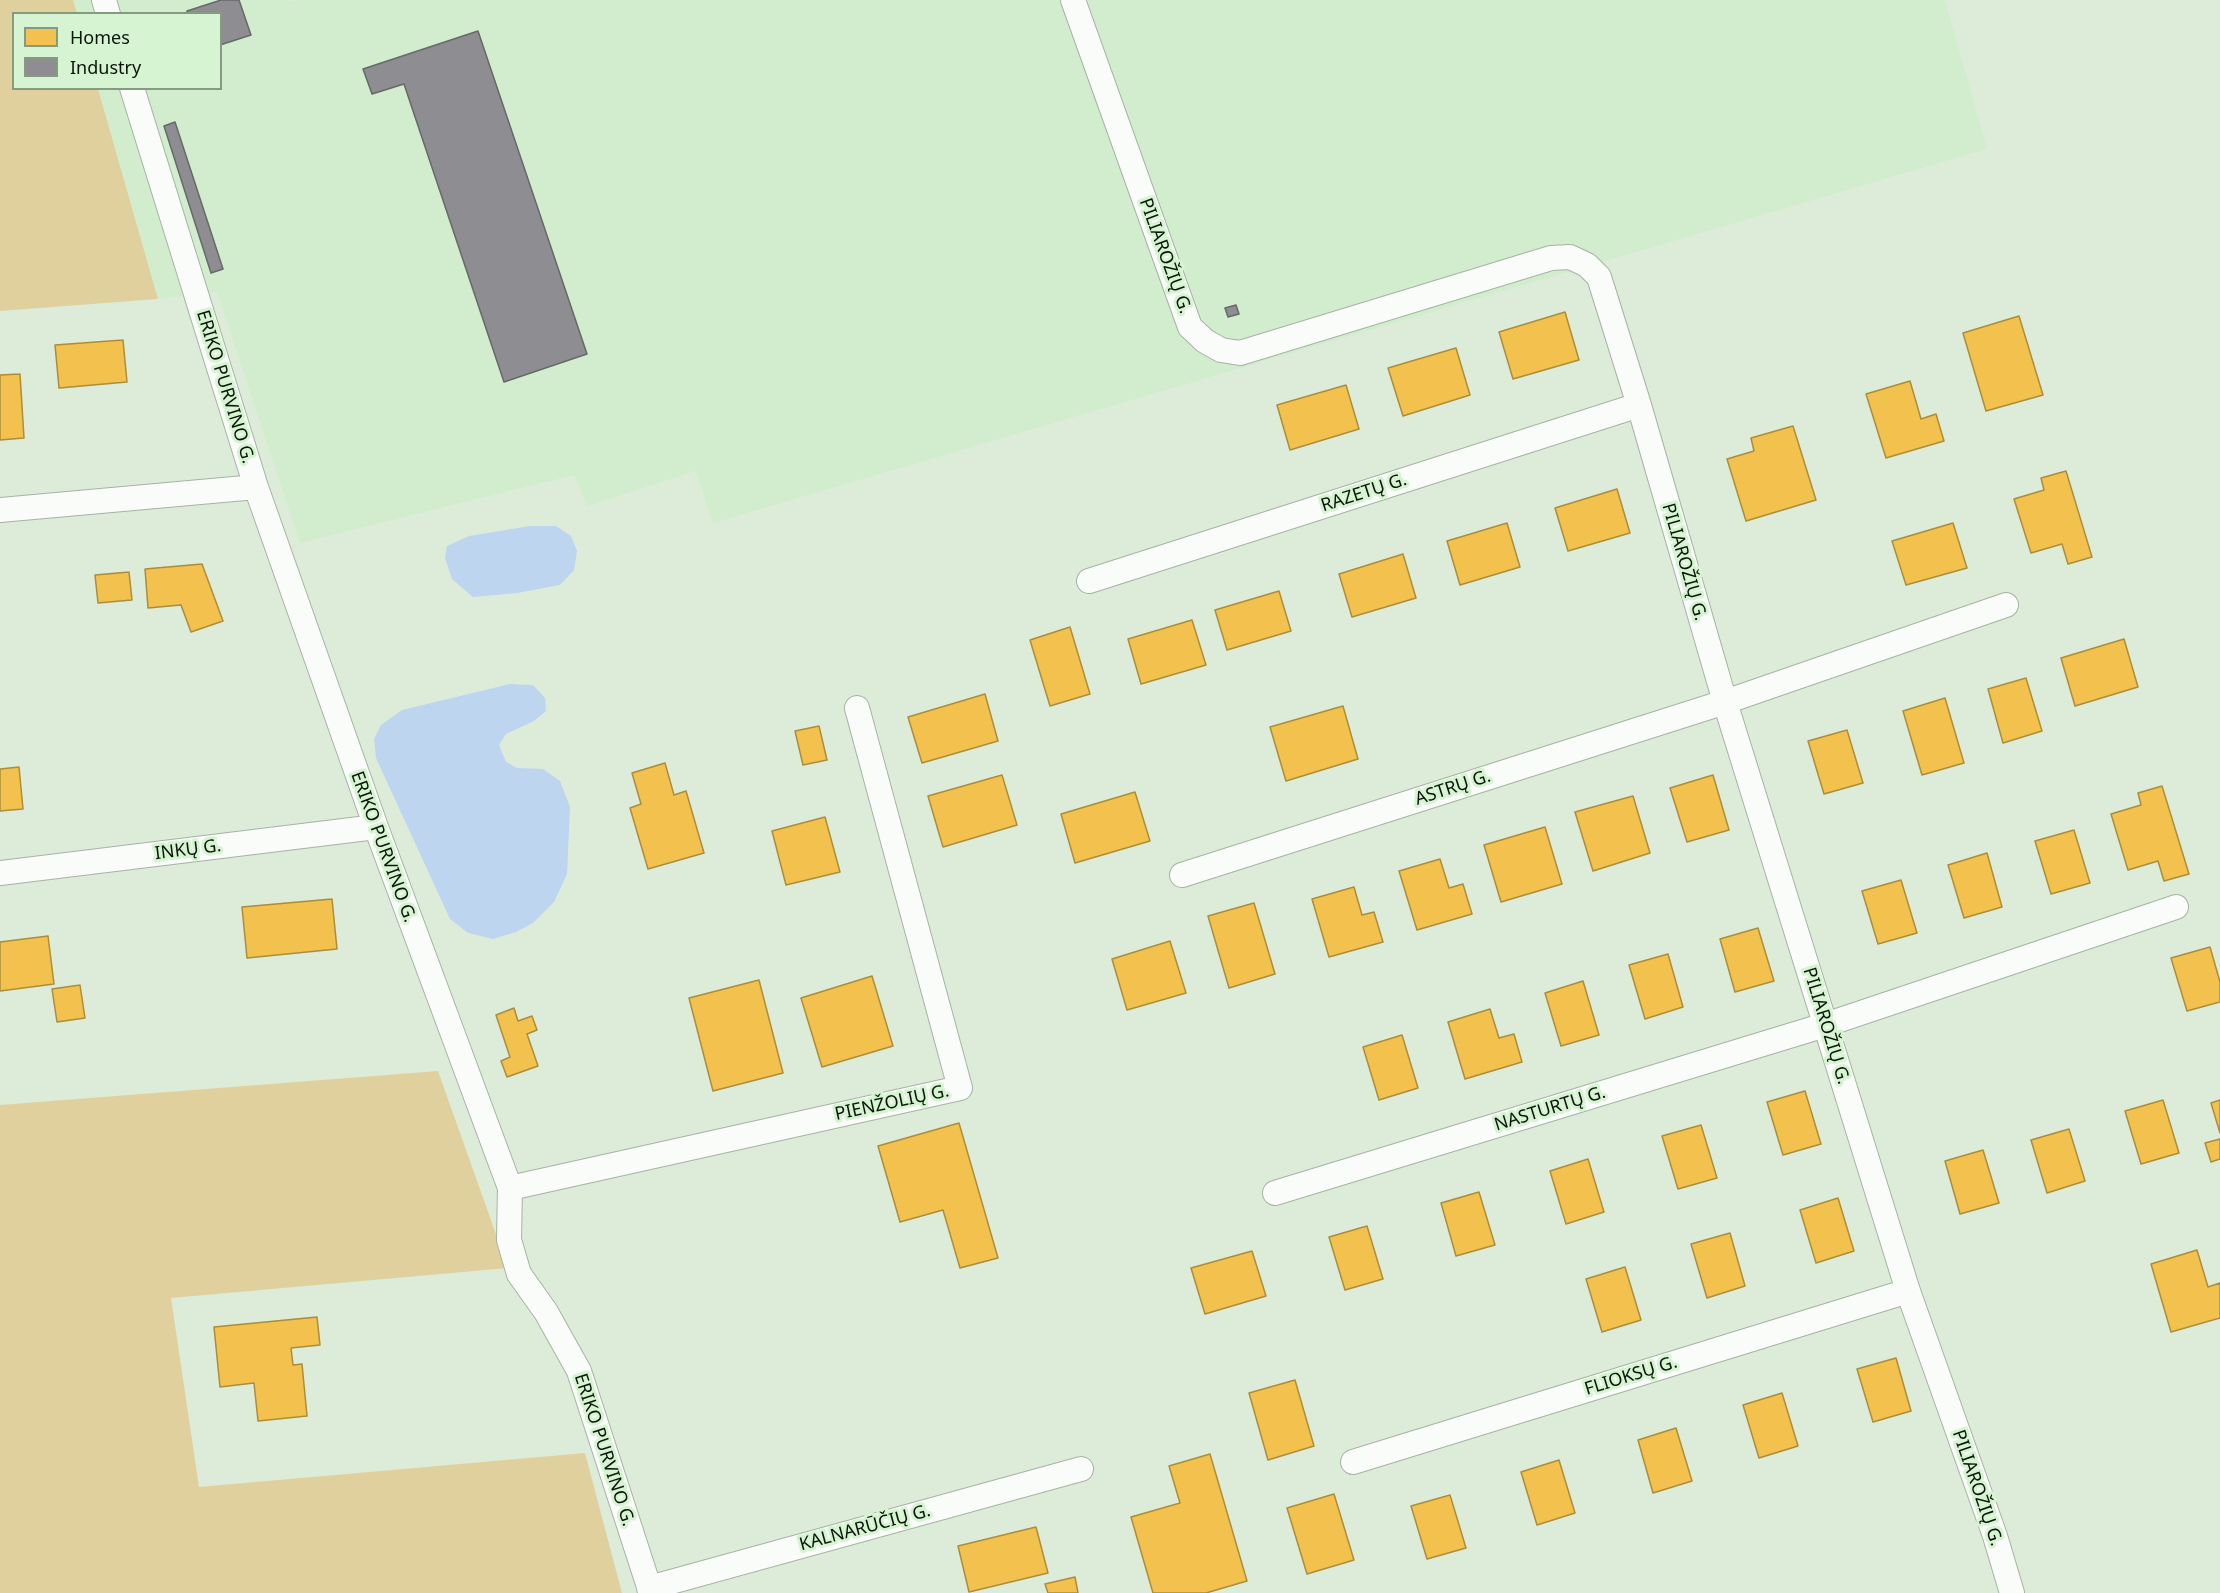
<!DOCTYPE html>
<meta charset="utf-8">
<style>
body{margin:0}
#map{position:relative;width:2220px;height:1593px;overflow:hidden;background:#dcecd9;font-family:"Noto Sans",sans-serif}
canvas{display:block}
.legend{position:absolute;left:12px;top:12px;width:210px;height:78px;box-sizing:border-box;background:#d6f4d1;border:2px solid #849a81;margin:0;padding:8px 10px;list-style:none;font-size:18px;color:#0a1409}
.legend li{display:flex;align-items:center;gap:12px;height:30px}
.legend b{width:30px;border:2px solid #849a81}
</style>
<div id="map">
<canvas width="2220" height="1593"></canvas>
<ul class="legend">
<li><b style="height:16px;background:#f2c14e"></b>Homes</li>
<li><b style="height:16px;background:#8d8d92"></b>Industry</li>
</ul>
</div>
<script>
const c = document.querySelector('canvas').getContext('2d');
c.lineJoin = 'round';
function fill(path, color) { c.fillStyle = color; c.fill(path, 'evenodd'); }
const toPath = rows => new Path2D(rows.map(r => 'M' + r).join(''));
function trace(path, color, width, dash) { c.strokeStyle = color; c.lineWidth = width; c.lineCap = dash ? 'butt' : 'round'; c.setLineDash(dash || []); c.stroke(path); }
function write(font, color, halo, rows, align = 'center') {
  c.font = font + ' "Noto Sans",sans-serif'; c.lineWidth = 6; c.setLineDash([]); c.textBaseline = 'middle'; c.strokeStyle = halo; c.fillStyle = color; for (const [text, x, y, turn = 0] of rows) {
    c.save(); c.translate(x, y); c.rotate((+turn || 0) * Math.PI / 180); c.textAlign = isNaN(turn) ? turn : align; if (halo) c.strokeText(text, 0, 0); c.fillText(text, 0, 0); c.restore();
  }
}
fill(toPath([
 [73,0,289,0,290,2,296,0,1945,0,1987,149,713,523,696,471,587,506,574,475,300,543,217,292,158,299,98,89,220,88,220,14,77,13]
]), '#d2edcd');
fill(toPath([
 [0,0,73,0,77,13,14,14,14,88,98,89,158,299,0,311],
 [438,1071,508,1268,171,1298,199,1487,585,1453,622,1593,0,1593,0,1105]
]), '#e0d09e');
fill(toPath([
 [530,526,556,526,571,536,577,551,574,570,560,585,517,593,473,597,452,579,445,558,447,546,469,536],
 [510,684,533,685,545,698,546,711,534,721,506,734,499,745,506,762,517,768,543,769,560,781,570,807,567,874,554,902,533,923,516,932,493,939,468,933,450,919,376,758,374,739,381,725,402,710]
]), '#bdd5ef');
const homes = toPath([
 [1565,312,1579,360,1513,379,1499,332,1565,312],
 [2019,316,2043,395,1986,411,1963,333,2019,316],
 [123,340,127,382,59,388,55,345,123,340],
 [1456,348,1470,395,1403,416,1388,368,1456,348],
 [20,374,24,438,0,440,0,375,20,374],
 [1910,381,1921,419,1936,414,1944,441,1886,458,1866,394,1910,381],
 [1346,385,1359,429,1290,450,1277,405,1346,385],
 [1793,426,1816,500,1746,521,1727,459,1754,451,1751,438,1793,426],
 [2066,471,2092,557,2068,564,2062,544,2031,553,2014,499,2044,490,2041,478,2066,471],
 [1617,489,1630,533,1568,551,1555,508,1617,489],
 [1507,523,1520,567,1460,585,1447,541,1507,523],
 [1953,523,1967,568,1906,585,1892,541,1953,523],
 [1403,554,1416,598,1352,617,1339,574,1403,554],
 [202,564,223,621,191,632,181,605,148,608,145,569,202,564],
 [129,572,132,600,98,603,95,575,129,572],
 [1279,591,1291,631,1227,650,1215,610,1279,591],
 [1192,620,1206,665,1141,684,1128,639,1192,620],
 [1070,627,1090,694,1050,706,1030,640,1070,627],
 [2124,639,2138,687,2075,706,2061,658,2124,639],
 [2026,678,2042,731,2003,743,1988,689,2026,678],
 [985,694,998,741,922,763,908,717,985,694],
 [1945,698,1964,763,1922,775,1903,711,1945,698],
 [1343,706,1358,759,1286,781,1270,727,1343,706],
 [819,726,827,760,803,765,795,731,819,726],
 [1847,730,1863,783,1824,794,1808,741,1847,730],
 [665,763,674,795,686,791,704,853,648,869,630,808,641,804,632,773,665,763],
 [19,767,23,809,0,811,0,769,19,767],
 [1002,775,1017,825,943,847,928,796,1002,775],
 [1713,775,1729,830,1687,842,1670,788,1713,775],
 [2162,786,2189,874,2164,881,2158,861,2128,870,2111,814,2141,805,2138,793,2162,786],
 [1135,792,1150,841,1075,863,1061,814,1135,792],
 [1633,796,1650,853,1593,871,1575,812,1633,796],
 [825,817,840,872,786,885,772,831,825,817],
 [1545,827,1562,884,1501,902,1484,845,1545,827],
 [2074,830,2090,883,2051,894,2035,841,2074,830],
 [1987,853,2002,907,1964,918,1948,865,1987,853],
 [1440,859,1449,888,1463,884,1472,914,1417,930,1399,871,1440,859],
 [1901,880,1917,933,1878,944,1862,891,1901,880],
 [1354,887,1362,915,1374,912,1383,942,1329,957,1312,899,1354,887],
 [332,899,337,949,247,958,242,907,332,899],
 [1254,903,1275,974,1229,988,1208,916,1254,903],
 [1758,928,1774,981,1735,992,1720,939,1758,928],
 [48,936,54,984,0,991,0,942,48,936],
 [1170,941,1186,993,1127,1010,1112,959,1170,941],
 [2210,947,2220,982,2220,1002,2187,1011,2171,958,2210,947],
 [1668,954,1683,1007,1645,1019,1629,965,1668,954],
 [872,976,893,1046,822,1067,801,998,872,976],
 [759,980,783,1073,713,1091,689,998,759,980],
 [1583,981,1599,1035,1561,1046,1545,993,1583,981],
 [80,985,85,1018,57,1022,52,989,80,985],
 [514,1008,518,1021,532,1016,537,1030,527,1034,538,1066,507,1077,501,1061,510,1057,496,1015,514,1008],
 [1490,1009,1499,1038,1514,1034,1522,1062,1465,1079,1448,1022,1490,1009],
 [1402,1035,1418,1088,1379,1100,1363,1047,1402,1035],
 [1805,1091,1821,1144,1783,1155,1767,1102,1805,1091],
 [2163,1100,2179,1153,2141,1164,2125,1111,2163,1100],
 [2220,1100,2220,1133,2211,1103,2220,1100],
 [959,1123,998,1258,960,1268,943,1210,900,1222,878,1146,959,1123],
 [1701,1125,1717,1178,1678,1189,1662,1136,1701,1125],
 [2069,1129,2085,1181,2047,1193,2031,1140,2069,1129],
 [2220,1139,2220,1159,2211,1162,2205,1143,2220,1139],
 [1983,1150,1999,1203,1960,1214,1945,1161,1983,1150],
 [1588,1159,1604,1212,1566,1224,1550,1171,1588,1159],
 [1479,1192,1495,1245,1456,1256,1441,1203,1479,1192],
 [1838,1198,1854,1251,1816,1263,1800,1210,1838,1198],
 [1367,1226,1383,1279,1345,1290,1329,1237,1367,1226],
 [1730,1233,1745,1286,1707,1298,1691,1244,1730,1233],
 [2197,1250,2208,1287,2220,1283,2220,1318,2171,1332,2151,1264,2197,1250],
 [1252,1251,1266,1296,1205,1314,1191,1268,1252,1251],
 [1625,1267,1641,1320,1602,1332,1586,1279,1625,1267],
 [317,1317,320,1345,291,1348,293,1365,302,1364,307,1416,258,1421,254,1383,220,1387,214,1327,317,1317],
 [1896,1358,1911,1411,1873,1422,1857,1369,1896,1358],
 [1295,1380,1314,1446,1268,1460,1249,1393,1295,1380],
 [1782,1393,1798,1446,1759,1458,1743,1405,1782,1393],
 [1676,1428,1692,1481,1653,1493,1638,1440,1676,1428],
 [1210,1454,1247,1581,1206,1593,1153,1593,1131,1517,1180,1503,1169,1466,1210,1454],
 [1559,1460,1575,1513,1537,1525,1521,1472,1559,1460],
 [1334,1494,1354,1560,1307,1574,1287,1508,1334,1494],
 [1450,1495,1466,1548,1427,1559,1411,1506,1450,1495],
 [1036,1527,1048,1573,969,1592,958,1546,1036,1527],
 [1075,1577,1078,1593,1048,1593,1045,1584,1075,1577]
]);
fill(homes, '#f2c14e');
trace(homes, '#ac8d39', 1.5);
const industry = toPath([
 [221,0,239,0,251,35,220,45,220,14,187,14,187,11,221,0],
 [478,31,587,354,504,382,404,84,372,94,363,69,478,31],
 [175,122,223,269,211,273,164,126,175,122],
 [1236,305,1239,314,1228,317,1225,308,1236,305]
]);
fill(industry, '#8d8d92');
trace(industry, '#666969', 1.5);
const street = toPath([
 [104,0,108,14],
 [1073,0,1190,327,1205,341,1221,350,1240,353,1551,258,1570,257,1587,265,1599,277,1639,405,1725,702,1908,1291,1995,1536,2012,1593],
 [132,88,256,487,376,827,510,1188,509,1240,519,1274,546,1312,579,1371,651,1593],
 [0,510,256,487],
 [1089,581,1639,405],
 [0,873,376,827],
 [1182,875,1725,702,2006,605],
 [510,1188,960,1088,857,708],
 [1275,1193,1825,1025,2176,907],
 [1353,1462,1908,1291],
 [649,1588,1081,1469]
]);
trace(street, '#a6b3a4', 26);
trace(street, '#fafcf9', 24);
write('18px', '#0a1409', '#d6f4d1', [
 ["PILIAROŽIŲ G.",1165,256,70],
 ["ERIKO PURVINO G.",225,387,73],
 ["RAZETŲ G.",1364,493,-18],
 ["PILIAROŽIŲ G.",1684,562,74],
 ["ASTRŲ G.",1453,788,-18],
 ["ERIKO PURVINO G.",383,847,70],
 ["INKŲ G.",188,850,-7],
 ["PILIAROŽIŲ G.",1826,1026,73],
 ["PIENŽOLIŲ G.",892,1103,-12],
 ["NASTURTŲ G.",1550,1109,-17],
 ["FLIOKSŲ G.",1631,1376,-17],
 ["ERIKO PURVINO G.",604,1450,72],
 ["PILIAROŽIŲ G.",1977,1488,71],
 ["KALNARŪČIŲ G.",865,1528,-15]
]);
</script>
